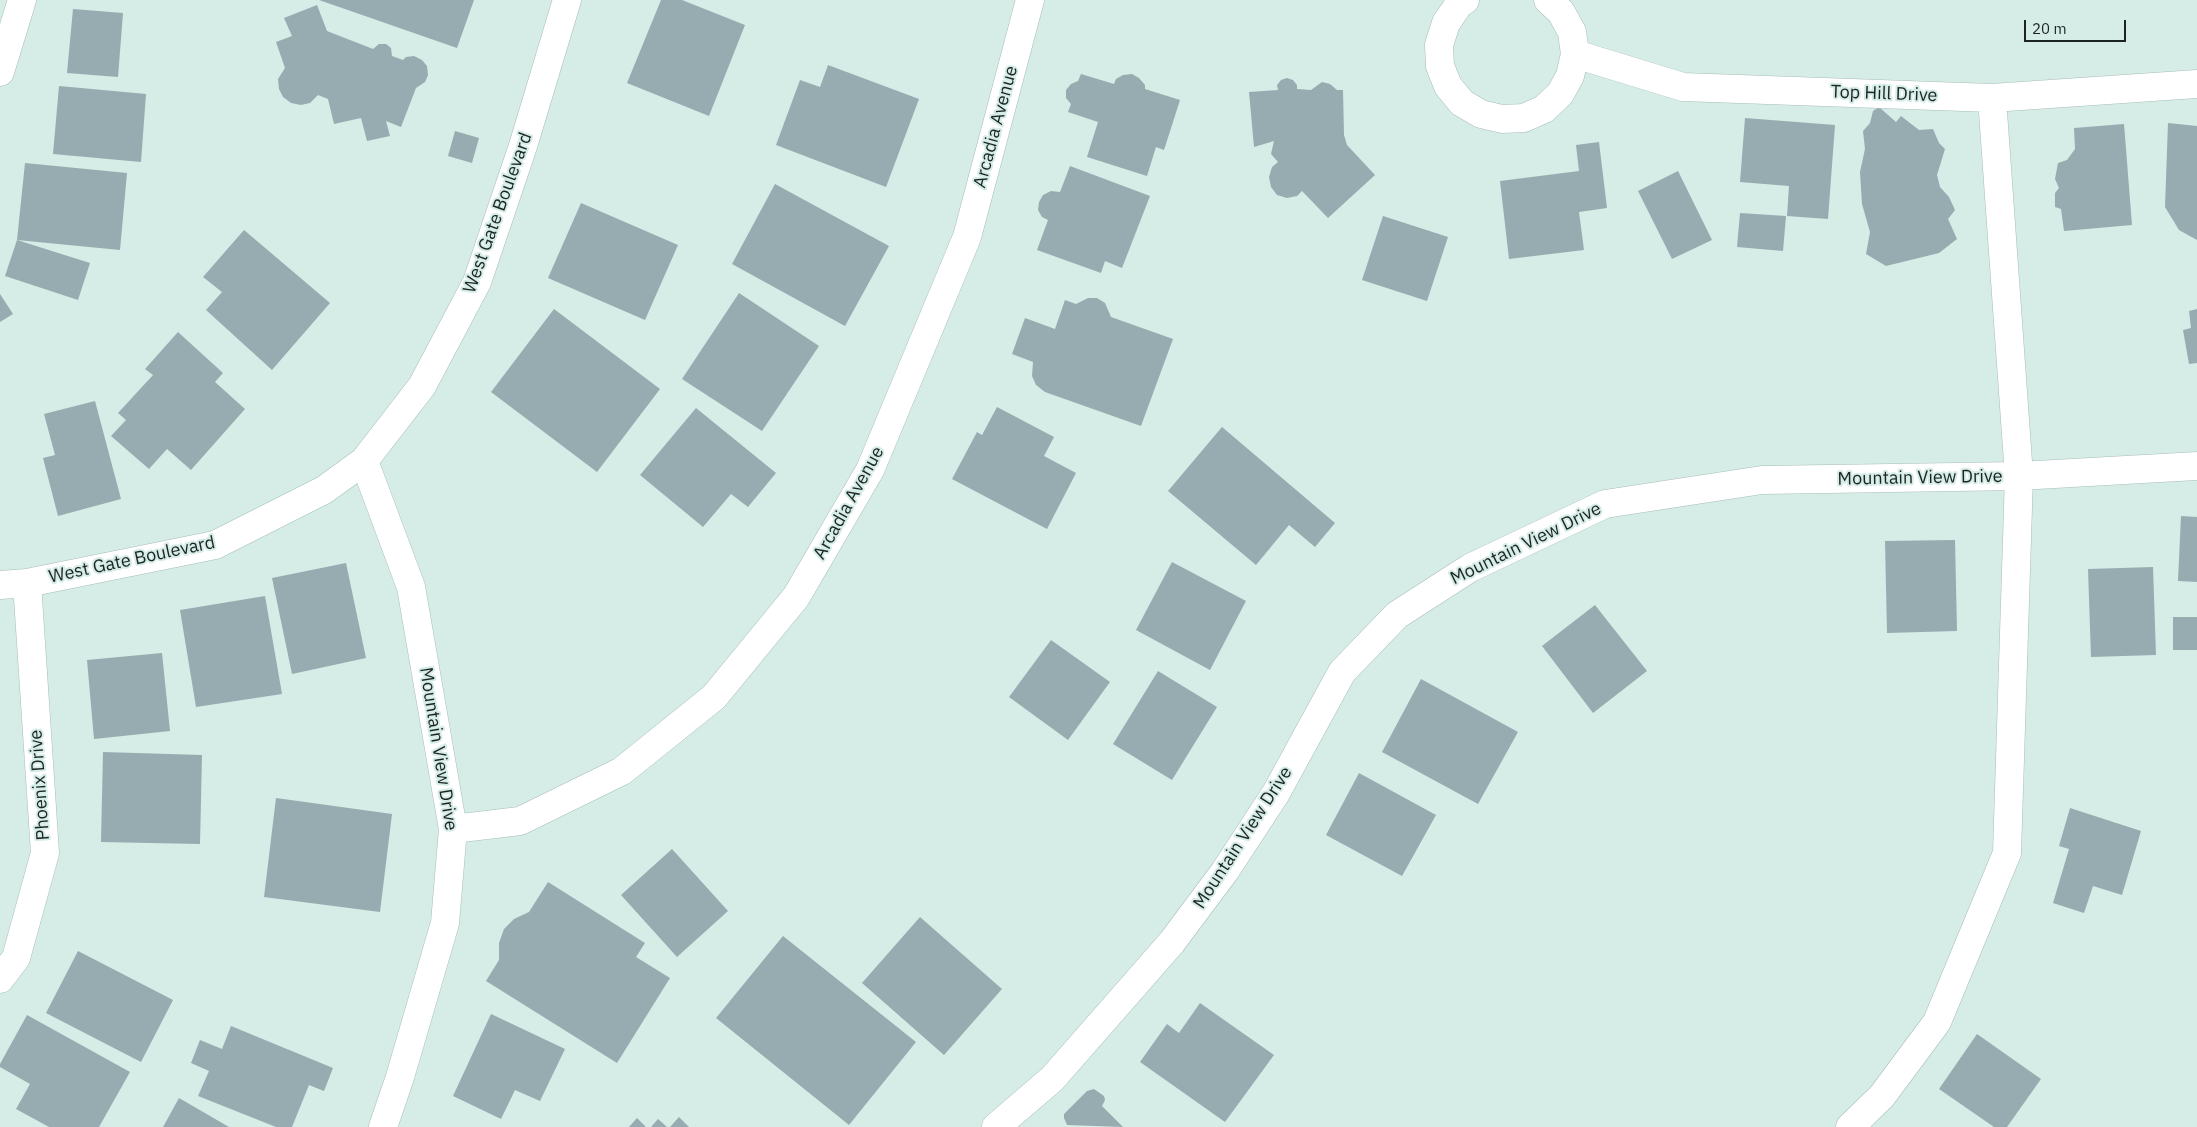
<!DOCTYPE html>
<style>
body{margin:0}
#map{position:relative;width:2197px;height:1127px;overflow:hidden;background:#d5ece7;font-family:"IBM Plex Sans",sans-serif}
canvas{display:block}
.scale{position:absolute;left:2024px;top:20px;width:102px;height:22px;box-sizing:border-box;border:2px solid #1c2423;border-top:0;padding-left:6px;font-size:15px;line-height:18px;white-space:nowrap;color:#1c2423;-webkit-text-stroke:4px #d5ece7;paint-order:stroke}
</style>
<div id="map">
<canvas width="2197" height="1127"></canvas>
<div class="scale">20 m</div>
</div>
<script>
const c = document.querySelector('canvas').getContext('2d');
c.lineJoin = 'round';
function fill(path, color) { c.fillStyle = color; c.fill(path, 'evenodd'); }
const toPath = rows => new Path2D(rows.map(r => 'M' + r).join(''));
function trace(path, color, width, dash) { c.strokeStyle = color; c.lineWidth = width; c.lineCap = dash ? 'butt' : 'round'; c.setLineDash(dash || []); c.stroke(path); }
function write(font, color, halo, rows, align = 'center') {
  c.font = font + ' "IBM Plex Sans",sans-serif'; c.lineWidth = 4; c.setLineDash([]); c.textBaseline = 'middle'; c.strokeStyle = halo; c.fillStyle = color; for (const [text, x, y, turn = 0] of rows) {
    c.save(); c.translate(x, y); c.rotate((+turn || 0) * Math.PI / 180); c.textAlign = isNaN(turn) ? turn : align; if (halo) c.strokeText(text, 0, 0); c.fillText(text, 0, 0); c.restore();
  }
}
fill(toPath([
 [319,0,474,0,457,48],
 [661,0,682,0,745,25,709,116,627,83],
 [317,5,327,31,373,49,379,44,386,44,391,48,392,56,403,60,406,57,414,56,422,60,427,66,428,75,425,82,416,88,401,127,386,121,390,136,367,141,361,118,334,124,328,99,318,95,310,103,301,105,291,103,283,97,279,89,278,79,285,68,276,42,292,36,284,18],
 [73,9,123,13,118,77,67,73],
 [828,65,919,99,886,187,776,145,800,80,820,87],
 [1081,74,1114,84,1116,79,1123,75,1132,74,1139,78,1145,85,1145,89,1180,100,1164,150,1156,147,1147,176,1087,157,1098,122,1068,112,1071,104,1066,98,1066,90,1071,84,1078,81],
 [1287,78,1293,80,1297,85,1297,89,1311,90,1322,82,1330,84,1337,90,1343,90,1344,135,1347,145,1375,175,1328,218,1302,191,1297,196,1287,198,1277,195,1271,187,1269,177,1272,167,1278,162,1271,154,1274,141,1254,147,1249,92,1278,90,1277,85,1281,80],
 [59,86,146,94,141,162,53,154],
 [1879,107,1896,122,1901,116,1919,130,1933,129,1939,143,1945,149,1937,175,1940,187,1949,197,1955,210,1948,219,1957,239,1939,253,1886,266,1866,254,1870,232,1862,204,1860,172,1865,149,1863,131,1870,123,1873,111],
 [1745,118,1835,125,1828,219,1787,216,1789,186,1740,182],
 [2168,123,2197,126,2197,240,2179,230,2165,207],
 [2124,124,2132,225,2064,231,2061,209,2055,207,2055,193,2059,188,2055,179,2058,163,2067,160,2075,149,2074,128],
 [455,131,479,138,472,163,448,156],
 [1599,142,1607,208,1579,212,1584,250,1509,259,1500,181,1579,171,1576,145],
 [25,163,127,173,120,250,17,240,90,263,78,300,5,276,17,240],
 [1070,166,1150,196,1122,268,1105,261,1101,273,1037,250,1048,220,1042,217,1038,210,1039,202,1043,195,1051,191,1060,192],
 [1678,171,1712,240,1672,259,1638,191],
 [775,184,889,246,845,326,732,264],
 [581,203,678,245,645,320,548,278],
 [1740,213,1786,216,1783,251,1737,247],
 [1383,216,1448,237,1427,301,1362,280],
 [244,230,330,303,272,370,206,310,222,292,203,277],
 [739,293,819,346,762,431,682,379],
 [0,294,13,314,0,322],
 [1088,298,1097,298,1105,303,1111,317,1173,339,1141,426,1045,392,1036,385,1032,376,1033,362,1012,354,1025,318,1055,329,1065,300,1076,304],
 [554,309,660,389,597,472,491,392],
 [2197,309,2197,363,2189,364,2183,330,2191,328,2189,311],
 [178,332,223,373,215,382,245,409,191,470,167,449,149,469,111,436,126,420,118,413,153,375,145,369],
 [95,401,121,499,58,516,43,458,55,455,44,414],
 [997,407,1054,437,1044,456,1076,473,1047,529,952,479,977,432,982,435],
 [696,408,776,473,748,507,731,494,703,527,640,475],
 [1222,427,1335,523,1315,547,1289,525,1256,565,1168,491],
 [2181,516,2197,517,2197,582,2178,581],
 [1955,540,1957,631,1887,633,1885,541],
 [1172,562,1246,601,1210,670,1136,630],
 [346,563,366,658,292,674,272,578],
 [2153,567,2156,655,2091,657,2088,569],
 [265,596,282,694,196,707,180,610],
 [1595,605,1647,671,1593,713,1542,646],
 [2173,617,2197,617,2197,650,2173,650],
 [1051,640,1110,682,1068,740,1009,697],
 [162,653,170,731,94,739,87,660],
 [1158,671,1217,707,1172,780,1113,744],
 [1421,679,1518,732,1478,804,1382,752],
 [103,752,202,755,200,844,101,842],
 [1359,773,1436,815,1402,876,1326,835],
 [276,798,392,814,380,912,264,897],
 [2070,808,2141,831,2122,895,2093,886,2084,913,2053,903,2069,849,2059,846],
 [672,849,728,911,677,957,621,895],
 [548,882,645,943,636,957,670,978,617,1063,486,981,499,960,499,943,504,929,514,919,529,912],
 [920,917,1002,989,944,1055,862,983],
 [783,936,916,1042,849,1125,716,1018],
 [78,951,173,1000,141,1062,46,1013],
 [1200,1003,1274,1055,1225,1122,1140,1062,1167,1024,1179,1033],
 [491,1014,565,1049,540,1101,515,1090,501,1119,453,1096],
 [27,1015,130,1072,99,1127,49,1127,16,1109,30,1084,0,1067,0,1064],
 [231,1026,333,1068,324,1091,309,1085,292,1127,276,1127,198,1096,209,1071,191,1063,200,1040,222,1049],
 [1977,1034,2041,1079,2007,1127,1994,1127,1939,1089],
 [1094,1089,1104,1096,1105,1100,1102,1106,1123,1127,1067,1125,1064,1118,1064,1114,1087,1091],
 [179,1098,229,1127,163,1127],
 [679,1117,689,1127,670,1127],
 [637,1118,646,1127,629,1127],
 [658,1119,667,1127,651,1127]
]), '#96acb0');
const street = toPath([
 [1465,0,1459,4,1446,23,1439,45,1440,66,1448,86,1462,103,1481,114,1502,119,1524,118,1544,109,1560,94,1570,76,1575,54,1572,32,1561,12,1548,0],
 [1575,54,1683,87,1992,98,2197,84],
 [0,72,22,0],
 [364,461,411,587,453,829,445,923,400,1077,383,1127],
 [0,585,27,583,215,545,324,490,364,461,422,386,477,282,523,146,567,0],
 [453,829,520,821,622,771,714,697,796,597,870,470,967,237,1030,0],
 [0,979,16,958,45,853,27,583],
 [996,1127,1052,1079,1172,942,1225,871,1276,793,1342,672,1397,615,1470,568,1605,504,1762,480,2019,476,2197,466],
 [1850,1127,1882,1096,1937,1022,2007,853,2019,476,1992,98]
]);
trace(street, '#a7bdb9', 29);
trace(street, '#fff', 28);
write('18px', '#1c2423', '#d5ece7', [
 ["Top Hill Drive",1884,94,2],
 ["Arcadia Avenue",996,127,-75],
 ["West Gate Boulevard",498,213,-70],
 ["Mountain View Drive",1920,478,-1],
 ["Arcadia Avenue",849,503,-61],
 ["Mountain View Drive",1526,544,-26],
 ["West Gate Boulevard",132,560,-12],
 ["Mountain View Drive",438,749,81],
 ["Phoenix Drive",40,785,-94],
 ["Mountain View Drive",1243,838,-57]
]);
</script>
